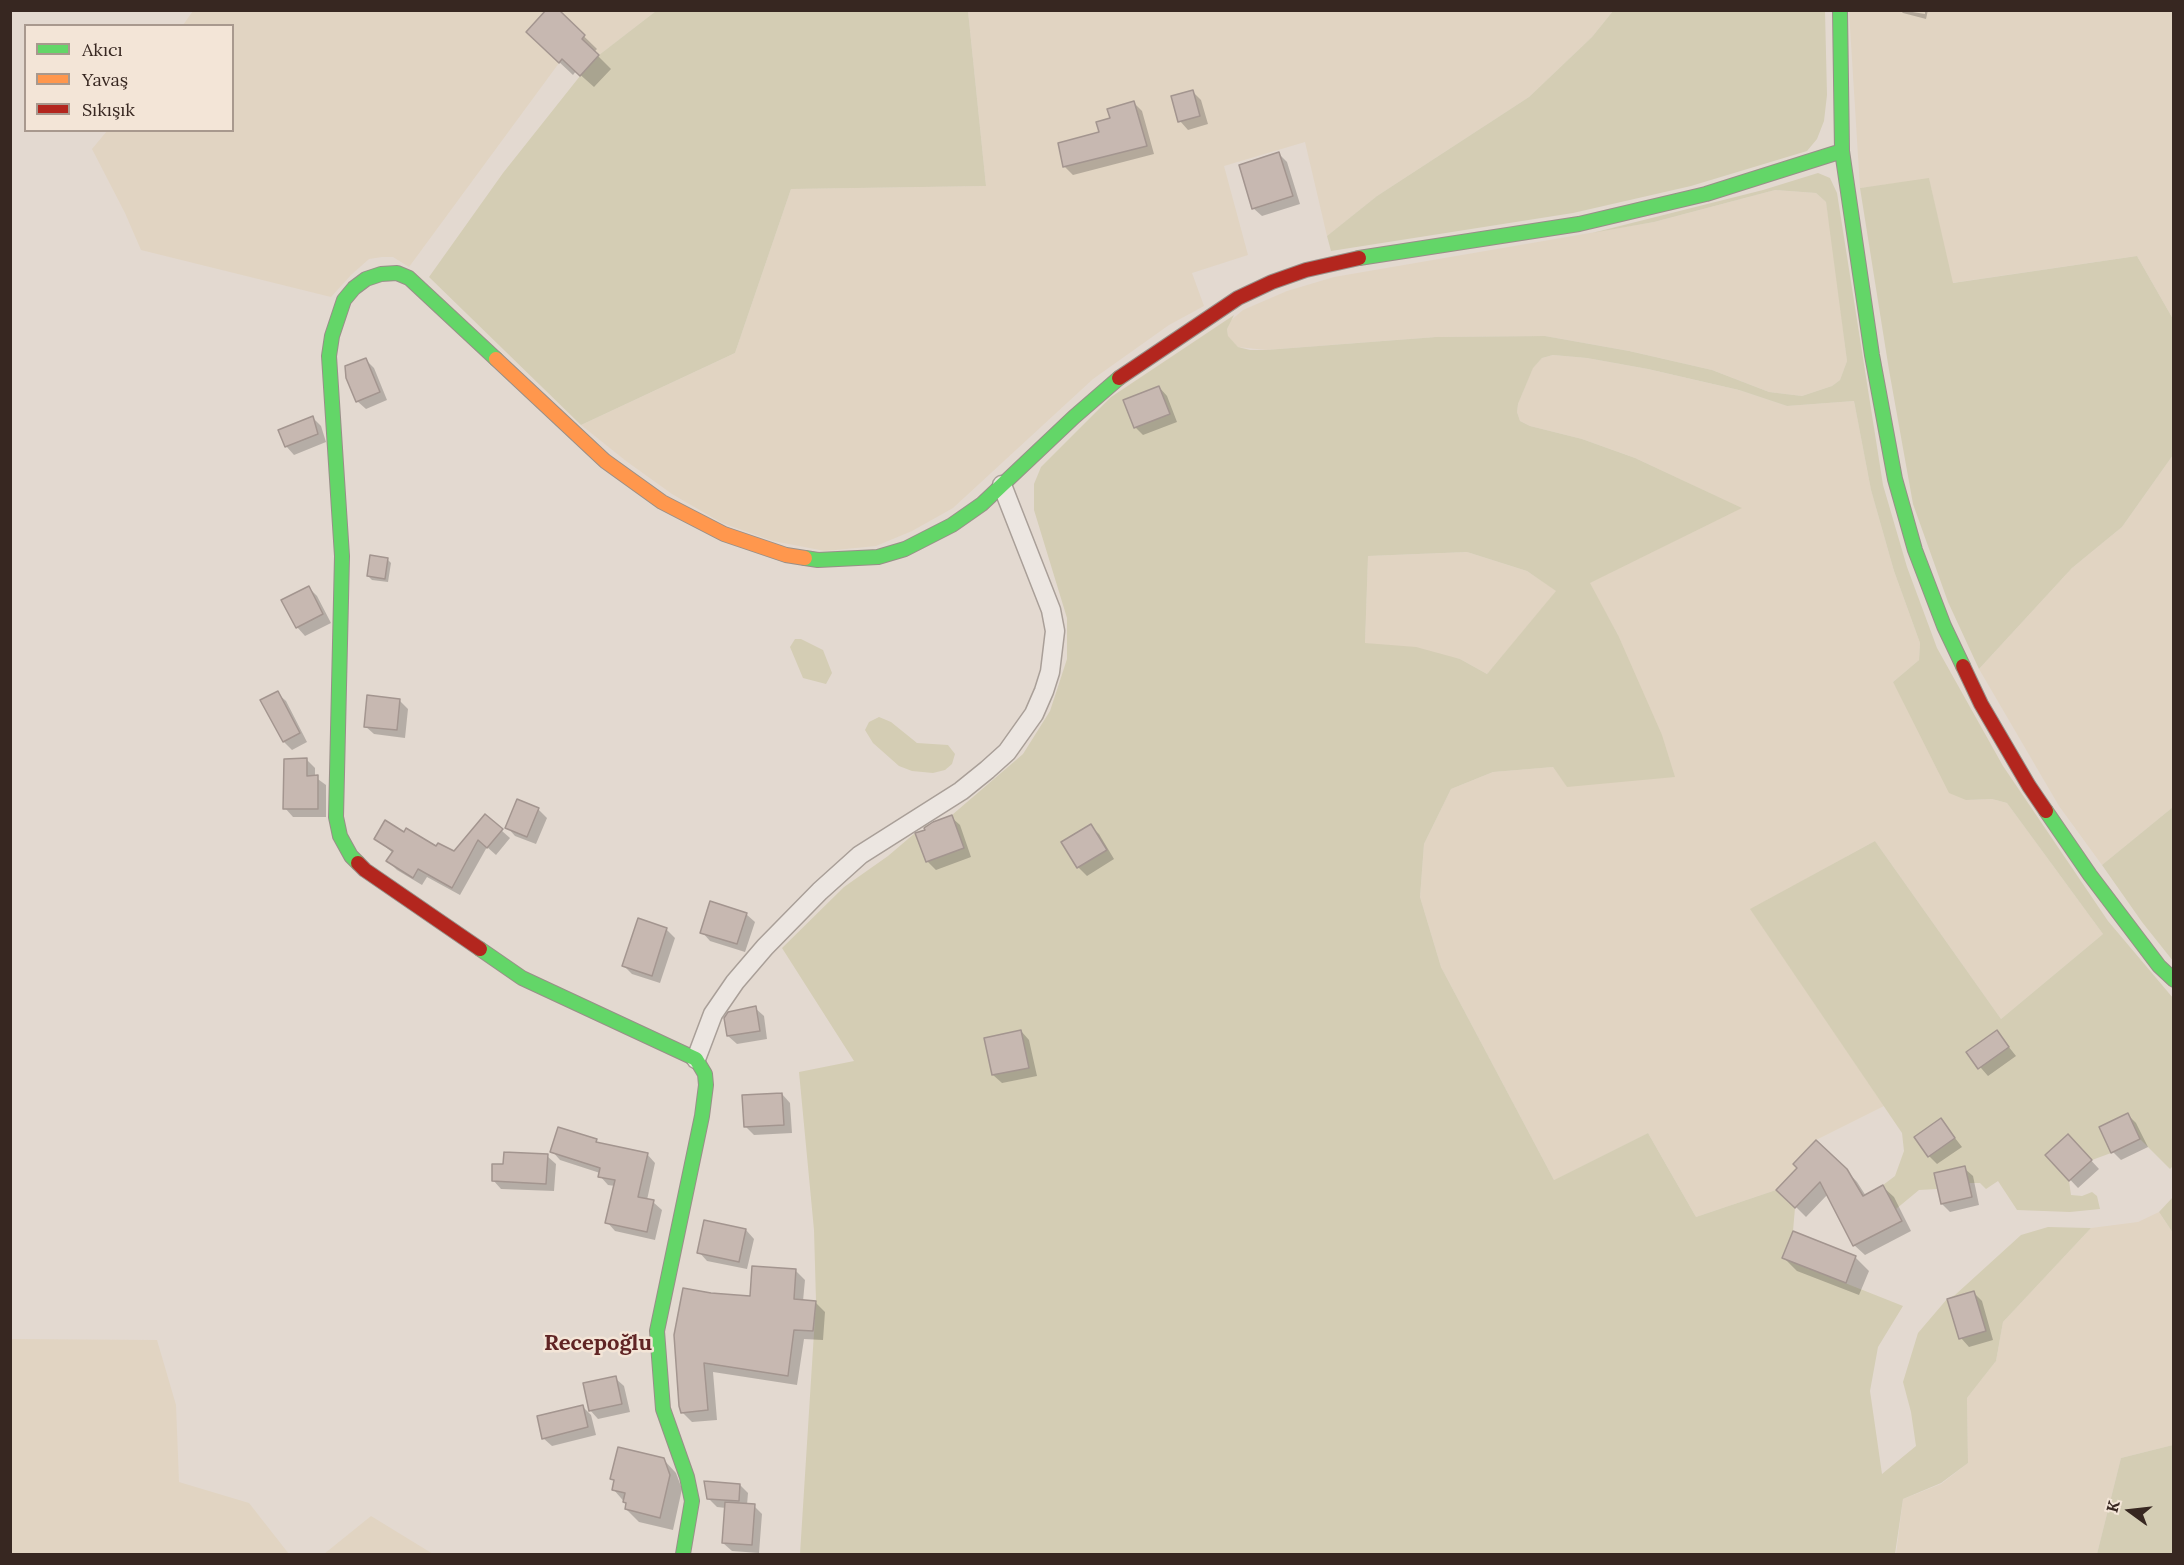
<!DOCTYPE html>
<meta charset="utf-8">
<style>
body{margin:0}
#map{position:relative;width:2184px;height:1565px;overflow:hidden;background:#e3d9d0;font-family:Lora,serif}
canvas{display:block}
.frame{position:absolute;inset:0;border:12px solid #372721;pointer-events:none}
.legend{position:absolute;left:24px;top:24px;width:210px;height:108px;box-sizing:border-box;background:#f3e5d7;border:2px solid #a8998e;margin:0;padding:8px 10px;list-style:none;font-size:18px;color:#372721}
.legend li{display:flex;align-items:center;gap:12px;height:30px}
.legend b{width:30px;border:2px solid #a8998e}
.north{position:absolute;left:2100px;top:1481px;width:60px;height:60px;-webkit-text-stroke:4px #f3e5d7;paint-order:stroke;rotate:285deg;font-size:16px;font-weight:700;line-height:24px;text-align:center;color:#372721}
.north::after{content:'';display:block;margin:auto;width:21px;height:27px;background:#372721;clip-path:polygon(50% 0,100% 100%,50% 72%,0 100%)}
</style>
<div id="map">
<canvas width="2184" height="1565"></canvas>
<div class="frame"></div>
<ul class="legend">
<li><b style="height:8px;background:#63d668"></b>Akıcı</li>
<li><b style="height:8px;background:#ff974d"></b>Yavaş</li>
<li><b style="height:8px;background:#b3261e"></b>Sıkışık</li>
</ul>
<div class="north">K</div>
</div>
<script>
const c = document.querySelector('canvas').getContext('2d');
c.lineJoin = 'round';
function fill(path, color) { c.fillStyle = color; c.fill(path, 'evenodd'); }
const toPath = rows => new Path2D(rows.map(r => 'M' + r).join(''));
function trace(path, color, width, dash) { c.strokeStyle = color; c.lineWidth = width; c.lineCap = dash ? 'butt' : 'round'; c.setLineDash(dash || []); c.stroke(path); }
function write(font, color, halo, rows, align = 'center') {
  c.font = font + ' Lora,serif'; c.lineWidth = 5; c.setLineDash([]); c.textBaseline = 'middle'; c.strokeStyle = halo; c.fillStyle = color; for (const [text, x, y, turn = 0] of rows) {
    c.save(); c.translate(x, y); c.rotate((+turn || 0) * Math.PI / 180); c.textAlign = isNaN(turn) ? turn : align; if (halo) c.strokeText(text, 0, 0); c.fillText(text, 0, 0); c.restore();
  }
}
fill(toPath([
 [193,11,546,11,526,32,559,63,409,267,393,257,382,257,369,259,351,275,331,297,141,250,125,213,92,149,107,131,232,130,232,26,183,25],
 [559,11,656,11,599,55,582,39,585,35],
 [968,11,1613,11,1592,37,1529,97,1377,196,1327,236,1305,142,1224,166,1248,255,1192,273,1204,306,1169,325,1093,379,953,508,912,531,876,546,825,551,773,541,722,523,672,494,626,461,581,425,735,353,791,189,986,186],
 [1849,11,2173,11,2173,319,2137,256,1952,283,1929,179,1860,188],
 [1775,190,1816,193,1826,202,1832,240,1847,361,1840,380,1832,386,1802,396,1769,392,1712,370,1629,351,1545,336,1436,337,1266,350,1238,347,1228,337,1227,329,1230,321,1243,310,1287,291,1334,277,1654,222],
 [1553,355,1587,358,1648,369,1739,390,1787,406,1854,401,1871,490,1894,571,1920,643,1919,660,1893,682,1966,800,1992,799,2007,803,2103,934,2001,1019,1875,841,1751,909,1884,1106,1816,1140,1793,1163,1797,1168,1776,1190,1696,1217,1648,1133,1554,1180,1441,967,1420,897,1424,844,1451,789,1493,772,1553,767,1568,787,1618,635,1589,583,1741,508,1635,458,1582,439,1530,426,1520,421,1517,412,1518,404,1533,367,1542,358],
 [2173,455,2173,807,2102,865,2059,806,1979,669,2072,568,2122,527],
 [1467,552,1527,571,1557,591,1487,674,1460,659,1365,643,1368,556],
 [2159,1212,2173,1233,2173,1445,2121,1458,2097,1554,1896,1554,1903,1499,1941,1484,1968,1463,1967,1398,1996,1361,2003,1322,2091,1228,2138,1222],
 [11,1339,157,1340,176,1405,179,1482,249,1503,289,1554,11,1554],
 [371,1516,433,1554,324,1554]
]), '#e1d4c2');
fill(toPath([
 [656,11,968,11,986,186,791,189,735,353,581,425,429,277,503,173,580,76,599,55],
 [1613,11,1825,11,1827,95,1824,121,1817,139,1807,151,1691,186,1573,213,1331,251,1327,236,1377,196,1529,97,1592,37],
 [1818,173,1830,178,1837,193,1883,485,1907,567,1937,648,2003,766,2108,921,2173,998,2173,1166,2170,1169,2140,1139,2128,1113,2111,1153,2092,1160,2067,1134,2045,1155,2069,1181,2071,1195,2082,1196,2092,1192,2097,1196,2100,1209,2070,1212,2017,1210,1998,1181,1986,1189,1980,1183,1969,1183,1965,1166,1934,1173,1937,1189,1919,1190,1896,1209,1883,1185,1895,1176,1904,1151,1902,1133,1750,909,1875,841,2001,1019,2103,934,2007,803,1992,799,1966,800,1949,793,1893,682,1919,660,1920,643,1894,571,1871,490,1854,401,1787,406,1739,390,1648,369,1587,358,1553,355,1542,358,1533,368,1518,404,1517,412,1520,421,1530,426,1582,439,1635,458,1742,508,1590,583,1618,635,1662,735,1675,777,1567,787,1553,767,1493,772,1451,789,1424,844,1420,897,1441,967,1554,1180,1648,1133,1696,1217,1776,1190,1795,1208,1793,1231,1782,1258,1903,1306,1878,1347,1870,1391,1882,1474,1916,1446,1911,1412,1903,1382,1918,1333,1947,1299,1955,1295,2021,1235,2048,1227,2091,1228,2003,1322,1996,1361,1967,1398,1968,1463,1941,1483,1903,1499,1895,1554,800,1554,816,1301,814,1230,799,1072,854,1061,782,948,844,887,888,856,915,833,925,830,924,826,952,815,1023,754,1050,711,1067,659,1067,618,1034,510,1034,484,1041,467,1111,397,1234,315,1227,329,1228,336,1238,347,1250,350,1266,350,1436,337,1545,336,1629,351,1712,370,1769,392,1802,396,1832,386,1840,380,1847,361,1826,202,1816,193,1775,190,1654,222,1592,233,1763,190],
 [1467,552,1527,571,1556,591,1487,674,1460,659,1416,647,1365,643,1368,556],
 [1929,178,1953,283,2137,256,2173,319,2173,455,2122,527,2072,568,1979,669,1948,602,1913,504,1889,370,1860,188],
 [795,639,801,639,823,650,832,673,826,684,803,678,790,647],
 [879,717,891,722,917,743,948,745,955,754,952,764,945,770,933,773,912,771,899,766,873,743,865,730,869,722],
 [2173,807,2173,961,2142,922,2102,865],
 [2173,1197,2173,1233,2159,1212],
 [2173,1445,2173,1554,2097,1554,2121,1458]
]), '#d4cdb4');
fill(toPath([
 [557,10,597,49,594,52,611,69,594,87,576,71,573,75,541,45],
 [1900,10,1925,14,1925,12,1921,10,1928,10,1926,19,1903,13],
 [1192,91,1201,100,1208,124,1188,130,1180,121],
 [1134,103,1142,111,1154,154,1073,175,1064,166,1101,133,1111,119],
 [1279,154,1287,162,1300,204,1262,216,1253,208],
 [365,359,374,368,387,400,366,409,357,401],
 [1159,387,1167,396,1177,422,1143,435,1135,427],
 [313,418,321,426,326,442,294,455,286,446],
 [387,559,391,563,388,582,372,580,368,576],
 [309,588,317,596,331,623,305,636,297,627],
 [277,693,286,701,307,742,292,750,284,742,262,701],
 [399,700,408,709,405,738,374,734,365,726],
 [307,760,315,768,315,777,326,785,326,817,293,817,285,808],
 [538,809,547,818,536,844,515,836,507,827],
 [485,816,510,838,496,855,487,847,460,895,427,877,422,885,397,870,388,861,393,853,376,839,405,834,437,848,454,853],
 [951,817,960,825,971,857,936,870,927,861],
 [1090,826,1099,834,1114,859,1087,876,1079,868,1063,842],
 [746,914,755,922,745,952,710,941,702,932],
 [666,929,675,938,660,983,632,974,623,965],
 [755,1008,764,1016,767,1039,737,1044,728,1036],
 [1021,1031,1029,1040,1037,1076,1002,1083,993,1075],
 [1997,1032,2016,1056,1988,1076,1968,1053],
 [782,1094,790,1103,792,1133,754,1135,746,1127],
 [2128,1115,2136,1123,2148,1147,2121,1160,2113,1152],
 [1941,1120,1962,1147,1937,1164,1929,1156],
 [559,1129,596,1141,600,1144,647,1154,655,1163,647,1200,653,1202,662,1210,655,1240,615,1231,607,1222,615,1186,608,1185,600,1176,600,1173,560,1160,552,1151],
 [2076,1144,2099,1169,2078,1188,2047,1155],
 [547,1156,556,1164,554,1191,501,1189,493,1180,505,1166],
 [1964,1168,1973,1176,1979,1205,1950,1212,1942,1204],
 [1846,1170,1857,1182,1866,1196,1883,1187,1894,1197,1911,1231,1865,1255,1854,1245,1828,1194,1806,1217,1779,1190],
 [746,1230,754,1239,747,1269,707,1261,699,1252],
 [1794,1233,1856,1258,1869,1271,1859,1295,1797,1271,1784,1258],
 [795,1270,805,1280,803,1301,815,1302,825,1312,823,1340,804,1339,797,1385,713,1372,717,1420,692,1422,682,1412,711,1294,752,1297],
 [1974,1293,1982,1301,1993,1340,1969,1347,1961,1338],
 [615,1378,624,1386,630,1412,598,1419,590,1410],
 [583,1407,591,1415,596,1435,552,1446,543,1438],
 [663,1459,676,1473,682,1489,673,1530,639,1522,626,1509,627,1505,614,1490,615,1482,612,1478],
 [740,1485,748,1493,747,1505,754,1506,762,1514,759,1553,732,1551,723,1543,726,1508,717,1507,709,1499]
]), '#0003');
const building = toPath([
 [546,10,559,10,585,35,582,39,599,55,580,76,562,59,559,63,526,32,546,10],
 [1193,90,1200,116,1178,122,1171,96,1193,90],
 [1134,101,1147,146,1063,167,1058,143,1099,132,1096,122,1110,118,1107,109,1134,101],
 [1279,152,1293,196,1252,209,1239,165,1279,152],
 [366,358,380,392,356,402,346,378,345,366,366,358],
 [1159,386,1170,414,1134,428,1123,400,1159,386],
 [313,416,318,434,285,447,278,430,313,416],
 [370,555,388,558,385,579,367,576,370,555],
 [309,586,323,614,296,628,281,600,309,586],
 [278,691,300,733,283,742,260,700,278,691],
 [367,695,400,699,397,730,364,727,367,695],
 [307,758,307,776,318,775,318,809,283,809,284,759,307,758],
 [517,799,539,808,527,837,505,828,517,799],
 [485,814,503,829,487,848,478,840,452,888,418,869,413,878,386,861,393,851,374,839,385,820,404,832,406,828,436,846,438,843,454,851,485,814],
 [952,815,964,848,926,862,915,833,925,830,924,828,933,822,952,815],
 [1091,824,1107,850,1077,868,1061,842,1091,824],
 [710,901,747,913,737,944,700,933,710,901],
 [638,918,667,928,652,976,622,966,638,918],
 [756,1006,760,1031,727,1036,724,1018,728,1012,756,1006],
 [1021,1030,1029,1068,992,1075,984,1038,1021,1030],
 [1997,1030,2009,1047,1978,1069,1966,1052,1997,1030],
 [782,1093,784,1125,744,1127,742,1095,782,1093],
 [2128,1113,2140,1139,2111,1153,2099,1127,2128,1113],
 [1941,1118,1955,1138,1928,1157,1914,1137,1941,1118],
 [558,1127,597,1139,596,1142,648,1153,638,1197,654,1200,647,1232,605,1223,615,1180,598,1177,600,1168,550,1152,558,1127],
 [2068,1134,2092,1160,2069,1181,2045,1155,2068,1134],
 [1816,1140,1847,1169,1863,1196,1883,1185,1902,1221,1853,1246,1820,1182,1795,1208,1776,1190,1797,1168,1793,1164,1816,1140],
 [504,1152,548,1154,546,1184,492,1181,492,1164,503,1164,504,1152],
 [1965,1166,1972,1197,1941,1204,1934,1173,1965,1166],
 [704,1220,746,1229,739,1262,697,1253,704,1220],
 [1793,1231,1856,1256,1846,1283,1782,1258,1793,1231],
 [752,1266,796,1269,794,1299,816,1301,813,1331,794,1330,788,1376,704,1363,708,1410,681,1413,679,1406,674,1335,683,1288,711,1293,750,1296,752,1266],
 [1974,1291,1986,1331,1959,1339,1947,1299,1974,1291],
 [616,1376,622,1404,589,1411,583,1383,616,1376],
 [583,1405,588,1427,542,1439,537,1416,583,1405],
 [618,1447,664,1458,670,1475,660,1518,625,1509,626,1503,623,1502,625,1493,612,1490,614,1480,610,1479,618,1447],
 [704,1481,740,1484,739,1501,707,1499,704,1481],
 [725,1502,755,1504,752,1545,722,1543,725,1502]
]);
fill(building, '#c7b8b1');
trace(building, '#a3958f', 1.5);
const street = toPath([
 [696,1059,713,1014,735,982,765,947,820,891,860,855,961,791,987,770,1007,752,1034,714,1044,691,1050,672,1055,631,1051,610,1002,485]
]);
const fast = toPath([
 [1840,10,1842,151,1872,355,1895,479,1915,550,1944,626,1963,666],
 [1359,258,1579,224,1706,194,1842,151],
 [805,558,818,560,878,557,905,549,952,525,982,504,1074,417,1119,378],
 [2046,811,2090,875,2159,966,2174,980],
 [358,863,351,856,340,836,336,817,342,556,329,356,332,336,344,300,354,288,366,279,381,274,397,273,409,278,496,359],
 [480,949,522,978,696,1059,705,1074,706,1085,702,1116,657,1331,663,1409,687,1477,692,1501,683,1554]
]);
const slow = toPath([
 [496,359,605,461,662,502,724,534,786,555,805,558]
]);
const jam = toPath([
 [1119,378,1238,298,1272,282,1306,270,1359,258],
 [1963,666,1981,704,2029,786,2046,811],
 [358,863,365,870,480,949]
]);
trace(street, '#a99f98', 21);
trace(fast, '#988f88', 16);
trace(slow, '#988f88', 16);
trace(jam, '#988f88', 16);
trace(street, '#ece6e1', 18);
trace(fast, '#63d668', 14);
trace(slow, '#ff974d', 14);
trace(jam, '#b3261e', 14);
write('bold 22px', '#602424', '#f3e5d7', [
 ["Recepoğlu",598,1344]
]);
</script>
